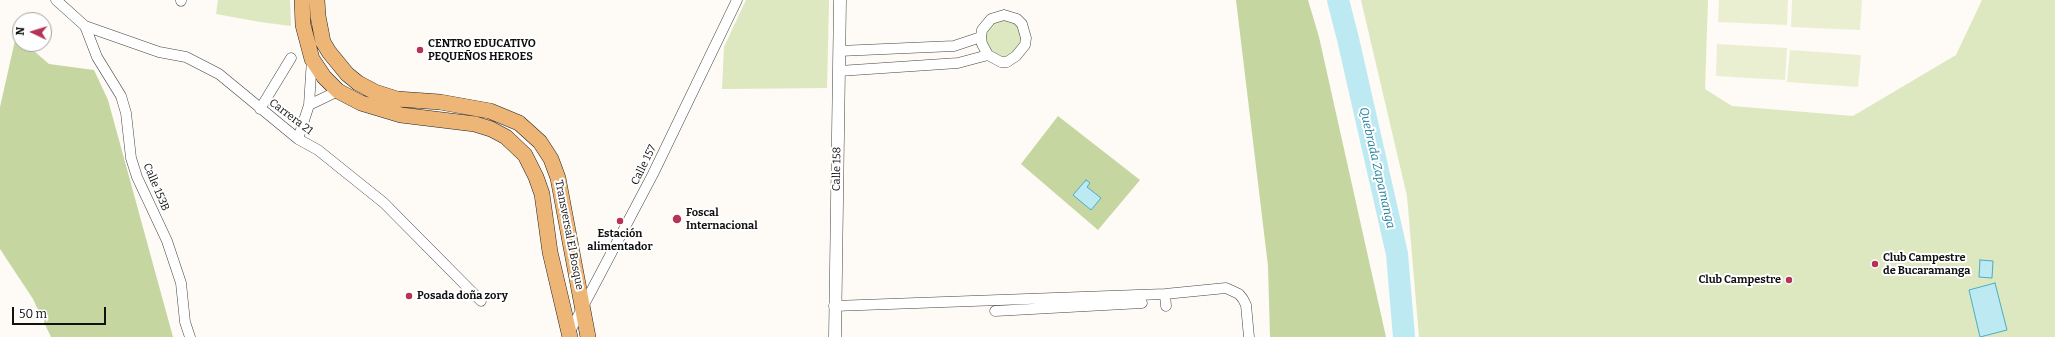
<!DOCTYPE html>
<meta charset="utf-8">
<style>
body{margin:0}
#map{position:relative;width:2055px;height:337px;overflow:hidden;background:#fefaf5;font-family:Bitter,serif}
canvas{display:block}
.north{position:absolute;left:12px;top:12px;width:40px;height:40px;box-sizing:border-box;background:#fff;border:1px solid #a0a0a0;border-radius:50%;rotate:274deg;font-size:11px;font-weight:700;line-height:16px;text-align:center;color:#111}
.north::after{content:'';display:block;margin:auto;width:14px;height:18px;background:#b63357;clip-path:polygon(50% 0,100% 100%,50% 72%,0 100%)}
.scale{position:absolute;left:12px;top:307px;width:94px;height:18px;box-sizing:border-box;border:2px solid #111;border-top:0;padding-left:5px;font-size:12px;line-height:14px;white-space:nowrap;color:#111;-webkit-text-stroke:3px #fff;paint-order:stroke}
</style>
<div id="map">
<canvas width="2055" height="337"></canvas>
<div class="north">N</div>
<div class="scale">50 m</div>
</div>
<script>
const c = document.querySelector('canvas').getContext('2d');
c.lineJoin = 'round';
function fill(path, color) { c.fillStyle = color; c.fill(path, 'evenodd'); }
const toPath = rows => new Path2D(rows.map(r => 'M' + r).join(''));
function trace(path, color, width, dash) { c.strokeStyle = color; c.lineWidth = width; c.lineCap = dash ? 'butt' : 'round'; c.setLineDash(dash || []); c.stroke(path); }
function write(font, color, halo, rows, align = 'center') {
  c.font = font + ' Bitter,serif'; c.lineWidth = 4; c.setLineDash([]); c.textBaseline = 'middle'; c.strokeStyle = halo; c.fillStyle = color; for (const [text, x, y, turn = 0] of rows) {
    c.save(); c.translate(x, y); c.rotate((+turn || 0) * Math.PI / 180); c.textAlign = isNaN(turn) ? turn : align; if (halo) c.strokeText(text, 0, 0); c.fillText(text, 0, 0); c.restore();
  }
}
fill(toPath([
 [218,0,290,0,291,26,260,22,216,14],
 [746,0,829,0,827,88,722,89,724,47],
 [1361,0,1708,0,1705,89,1732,106,1853,116,1956,55,1982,0,2055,0,2055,337,1419,337,1407,196],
 [1000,17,1018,23,1023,42,1010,56,996,56,986,47,985,28]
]), '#dde7c0');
fill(toPath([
 [1236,0,1308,0,1319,37,1386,337,1270,337,1268,266],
 [16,36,20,39,20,44,26,44,49,64,94,70,108,100,173,337,51,337,33,299,0,249,0,107],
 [1058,116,1140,180,1098,230,1021,164]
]), '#c5d6a1');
fill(toPath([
 [1719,0,1788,0,1787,25,1718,22],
 [1792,0,1862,0,1860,30,1791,27],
 [1717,44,1787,48,1785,80,1716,76],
 [1790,50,1861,55,1858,87,1787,82]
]), '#ebefd1');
const water = toPath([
 [1086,180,1090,183,1087,187,1101,198,1091,210,1073,195,1086,180],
 [1980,260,1993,261,1992,278,1979,277,1980,260],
 [1995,283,2007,330,1980,337,1969,290,1995,283]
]);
fill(water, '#bdeaf2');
trace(water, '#4aaec3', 1);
trace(toPath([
 [1338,0,1348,39,1397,254,1404,337]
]), '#bdeaf2', 22);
const minor = toPath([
 [56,0,85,26,159,52,186,57,219,74,298,139,318,150,384,203,481,301],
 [181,1,181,0],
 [1004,15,1017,19,1022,24,1026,38,1025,45,1016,56,1007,62,1001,62,988,55,982,44,981,37,982,30,991,19,1004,15],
 [85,26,97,57,121,96,126,113,131,158,137,177,167,241,181,283,185,322,190,337],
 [839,51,954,46,981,37],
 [839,71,958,63,988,55],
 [309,105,338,91],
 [260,109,291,58],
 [298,139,309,105,312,59],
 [1165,294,1166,306],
 [834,306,1165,294,1226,288,1239,294,1243,299,1246,305,1249,337],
 [995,311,1142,303],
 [568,335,653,174,737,0]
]);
const tertiary = toPath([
 [835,337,840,0]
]);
const primary = toPath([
 [302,0,303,25,312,59,324,77,338,91,361,103,401,115,475,124,491,129,506,137,525,155,536,177,542,194,550,252,570,337],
 [317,0,318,16,323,42,329,52,347,74,358,83,375,92,397,99,440,102,490,111,519,123,540,142,551,159,558,178,588,337]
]);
trace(minor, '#444', 11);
trace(tertiary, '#444', 13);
trace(primary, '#222', 16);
trace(minor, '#fff', 10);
trace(tertiary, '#fff', 12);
trace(primary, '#edb576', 15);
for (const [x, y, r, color] of [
 [420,50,4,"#b63357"],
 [677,219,5,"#b63357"],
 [620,221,4,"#b63357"],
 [1875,264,4,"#b63357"],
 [1789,280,4,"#b63357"],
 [409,296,4,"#b63357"]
]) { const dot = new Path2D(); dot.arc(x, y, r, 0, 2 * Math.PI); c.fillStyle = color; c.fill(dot); trace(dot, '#fff', 1.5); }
write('bold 11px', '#111', '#fff', [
 ["CENTRO EDUCATIVO",428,44],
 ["PEQUEÑOS HEROES",428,57],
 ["Foscal",686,213],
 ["Internacional",686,226],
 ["Estación",620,234,"center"],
 ["alimentador",620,247,"center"],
 ["Club Campestre",1883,258],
 ["de Bucaramanga",1883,271],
 ["Club Campestre",1781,280,"right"],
 ["Posada doña zory",417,296]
], 'left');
write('11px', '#111', '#fff', [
 ["Carrera 21",291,117,37],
 ["Calle 157",644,165,-64],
 ["Calle 158",837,169,-89],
 ["Calle 153B",156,187,67],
 ["Transversal El Bosque",569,235,79]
]);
write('italic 12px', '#238099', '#fff', [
 ["Quebrada Zapamanga",1377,168,77]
]);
</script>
